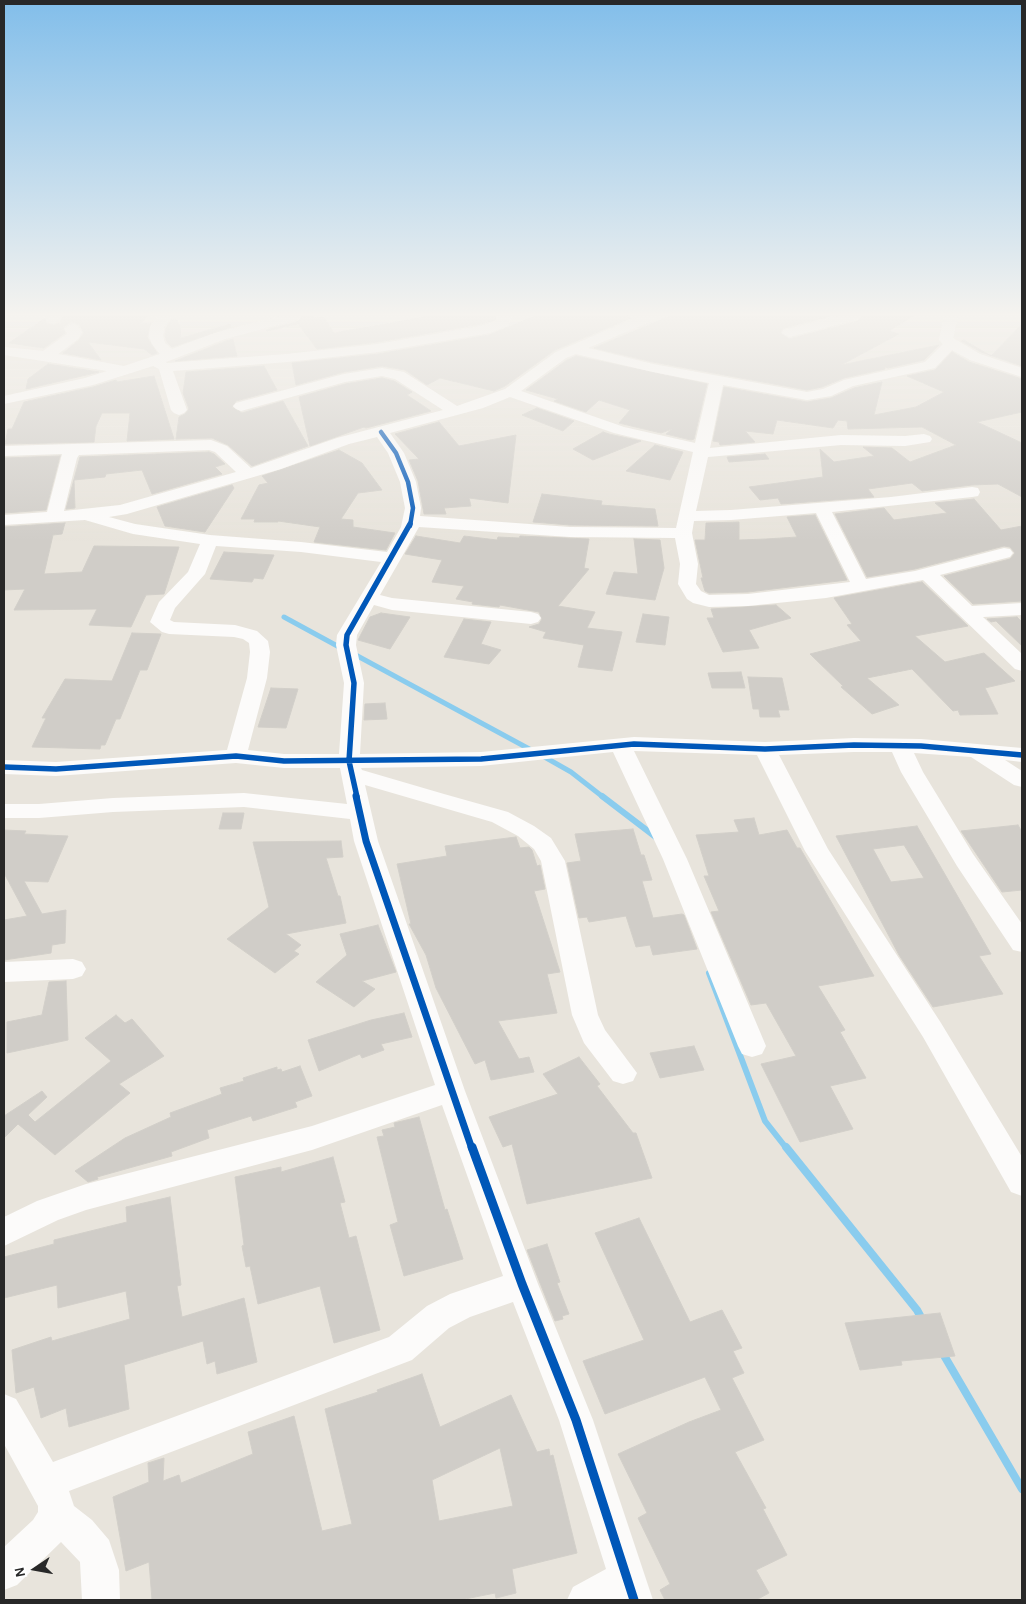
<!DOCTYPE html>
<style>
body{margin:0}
#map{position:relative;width:1026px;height:1604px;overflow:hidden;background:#e8e4dc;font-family:"Alegreya Sans",sans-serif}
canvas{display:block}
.frame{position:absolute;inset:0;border:5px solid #282828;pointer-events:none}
.north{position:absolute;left:10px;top:1544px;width:50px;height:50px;-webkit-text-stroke:4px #fff;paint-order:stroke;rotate:258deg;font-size:14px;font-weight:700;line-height:20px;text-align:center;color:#282828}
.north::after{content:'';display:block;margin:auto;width:18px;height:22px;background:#282828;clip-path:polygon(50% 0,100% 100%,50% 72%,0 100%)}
</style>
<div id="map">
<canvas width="1026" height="1604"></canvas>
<div class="frame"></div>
<div class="north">N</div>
</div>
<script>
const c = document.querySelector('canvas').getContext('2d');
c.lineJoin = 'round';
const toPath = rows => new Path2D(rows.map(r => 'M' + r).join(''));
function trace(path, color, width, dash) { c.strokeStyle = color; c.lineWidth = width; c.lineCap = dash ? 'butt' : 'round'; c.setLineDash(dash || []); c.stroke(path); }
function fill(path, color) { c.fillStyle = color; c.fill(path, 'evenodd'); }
trace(toPath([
 [284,617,341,648],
 [352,653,533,751],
 [541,755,571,772,603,797]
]), '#8accee', 5);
trace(toPath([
 [602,796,657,838],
 [709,973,765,1121,787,1149]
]), '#8accee', 6);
trace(toPath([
 [786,1147,917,1310,923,1321],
 [942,1352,1022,1489]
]), '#8accee', 8);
const building = toPath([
 [63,316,148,316,140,324,151,323,147,337,157,353,152,355,144,349,88,342,101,360,63,353,79,340,84,333,79,324,72,322,63,327,65,333,44,348,9,343,45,318,47,323,53,325,60,323,63,316],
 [303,316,314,316,314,318,324,317,334,333,430,316,496,316,495,320,481,324,378,342,317,349,298,324,267,331,266,330,299,321,303,316],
 [535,316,627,316,631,318,555,350,505,386,494,391,440,378,427,385,405,370,382,366,344,372,296,385,292,363,378,354,489,335,535,316],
 [670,316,831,316,784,328,780,333,789,339,858,321,862,316,913,316,889,331,899,334,841,365,939,345,924,360,888,368,885,367,885,369,844,378,822,387,807,390,653,362,594,348,670,316],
 [171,320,177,320,180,326,181,338,230,324,231,327,172,347,167,342,165,336,166,328,171,320],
 [1022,324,1022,366,981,352,961,341,964,340,991,356,1022,324],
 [233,339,237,356,175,361,226,341,233,339],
 [952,352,969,362,1022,379,1022,412,977,422,1022,443,1022,497,998,484,972,485,922,491,912,483,868,489,874,497,781,504,778,498,760,500,749,487,823,477,820,449,834,462,874,456,863,447,892,448,910,462,956,445,922,427,848,429,847,421,838,420,833,428,777,420,773,434,745,431,755,442,720,445,719,442,713,441,724,387,807,402,831,398,854,388,882,382,874,415,916,407,944,392,907,376,935,370,952,352],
 [576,356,707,384,694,439,691,440,666,434,672,429,661,433,619,423,630,410,599,400,586,412,554,401,558,399,526,390,567,360,576,356],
 [48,364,99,372,26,389,28,379,48,364],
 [264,366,277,390,236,401,232,407,242,413,283,401,308,446,252,466,228,445,212,438,176,439,179,417,185,414,189,409,183,393,186,372,264,366],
 [154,376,174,439,127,441,130,413,102,413,96,426,94,442,5,444,8,429,12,429,24,402,93,387,116,380,117,382,154,376],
 [382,378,394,381,412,392,407,395,431,411,366,428,364,427,310,446,299,397,345,384,382,378],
 [537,408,574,421,563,431,522,415,537,408],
 [439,422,459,446,516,435,508,503,469,498,471,506,444,508,446,514,424,514,418,481,409,460,419,459,395,434,439,422],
 [603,432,609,434,641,441,593,460,573,449,603,432],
 [655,445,683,452,670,480,626,471,655,445],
 [339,450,362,463,382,490,358,493,341,519,353,520,353,527,395,533,386,550,314,542,320,527,278,521,278,522,254,522,255,519,241,519,259,485,268,483,262,476,339,450],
 [209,452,214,454,225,464,215,467,222,474,152,494,142,470,106,474,105,477,74,480,75,508,66,509,80,457,209,452],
 [765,454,769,459,729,462,727,457,765,454],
 [60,456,46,510,4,513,4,458,60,456],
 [232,485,234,488,205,532,165,526,157,507,232,485],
 [542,494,602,501,601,505,655,509,658,526,570,525,533,522,542,494],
 [974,499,1001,530,1022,526,1022,601,973,604,944,576,1010,559,1015,553,1010,547,1004,546,915,569,867,577,835,514,884,508,894,520,947,513,935,503,974,499],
 [815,515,847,580,748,592,709,593,705,591,701,578,703,578,695,540,705,540,706,523,739,522,739,540,766,539,797,537,787,517,815,515],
 [65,523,62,534,53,535,44,574,82,572,94,546,179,547,164,594,146,595,131,627,89,625,97,609,14,610,25,589,4,590,4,527,65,523],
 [416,536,460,543,464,536,497,540,498,537,519,538,520,536,589,539,584,568,589,569,558,606,595,612,587,628,622,632,612,671,578,667,584,645,543,638,546,632,529,627,539,624,542,619,539,612,500,605,499,607,472,604,473,602,456,599,464,586,432,582,442,560,405,554,416,536],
 [634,539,660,540,664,568,655,600,606,594,614,572,638,574,634,539],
 [224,552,274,555,263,579,254,578,252,582,210,579,224,552],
 [922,582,968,626,915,636,945,662,984,653,1015,681,985,688,998,714,960,715,958,710,953,711,912,669,867,678,899,705,872,714,841,687,843,686,810,654,861,641,847,625,852,624,834,598,922,582],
 [776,605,791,618,749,630,759,648,723,652,707,618,714,618,711,609,776,605],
 [381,613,410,617,390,649,358,640,370,617,381,613],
 [643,614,669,617,665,645,636,642,643,614],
 [1017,617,1022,622,1022,646,996,621,991,622,987,619,1017,617],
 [464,619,491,622,481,644,501,650,489,664,444,657,464,619],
 [132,633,161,634,147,670,140,670,120,719,116,719,105,745,101,745,100,749,32,747,46,718,42,718,65,679,112,681,132,633],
 [741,672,745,688,712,688,708,673,741,672],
 [748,677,782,678,789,710,778,710,780,717,760,717,759,709,753,709,748,677],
 [271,688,298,689,286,728,258,727,271,688],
 [385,703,387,719,364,720,365,704,385,703],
 [223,813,244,813,241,829,219,829,223,813],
 [754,818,759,835,787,830,797,848,800,848,874,976,818,986,845,1030,840,1032,866,1078,830,1086,853,1129,800,1142,761,1064,796,1056,766,1003,751,1005,711,912,719,911,704,876,709,876,696,835,739,832,734,820,754,818],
 [1018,825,1022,832,1022,890,1002,892,961,831,1018,825],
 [917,826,991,954,979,956,1003,994,933,1007,899,955,836,836,917,826],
 [904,845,924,878,891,882,873,849,904,845],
 [633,829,641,855,644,855,652,880,642,881,653,918,682,914,684,915,697,949,653,955,650,945,636,947,626,916,589,922,587,917,579,918,567,863,581,861,575,834,633,829],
 [4,830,26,831,24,834,68,836,48,882,24,881,42,914,66,910,65,943,52,945,51,953,4,960,4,920,27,916,4,873,4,830],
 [516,837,520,848,529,847,532,850,537,866,540,865,545,889,534,891,560,972,547,974,557,1013,498,1021,519,1059,529,1057,534,1072,491,1080,485,1060,475,1064,436,988,426,955,409,924,411,924,397,864,447,856,445,846,516,837],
 [341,841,343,857,326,858,338,896,340,896,346,923,286,934,301,945,294,951,299,954,275,973,227,939,269,907,253,842,341,841],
 [378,925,396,972,362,981,375,989,354,1007,316,982,347,955,340,934,378,925],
 [66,981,68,1040,7,1053,7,1022,42,1015,49,982,66,981],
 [404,1013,412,1037,381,1044,384,1050,362,1058,360,1054,319,1071,308,1040,371,1020,404,1013],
 [116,1015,125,1023,132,1019,164,1056,119,1084,130,1093,55,1155,18,1124,4,1138,4,1116,42,1091,47,1097,28,1115,35,1122,111,1061,85,1038,116,1015],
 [694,1046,704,1070,660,1078,650,1053,694,1046],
 [579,1057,600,1084,597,1086,633,1133,636,1133,652,1178,527,1204,512,1144,503,1147,489,1117,558,1094,543,1074,579,1057],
 [300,1066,312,1096,295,1102,297,1107,253,1121,251,1116,207,1130,209,1138,171,1152,172,1156,97,1177,98,1179,88,1182,75,1171,125,1138,171,1117,170,1113,222,1094,220,1088,244,1081,243,1078,277,1067,277,1070,281,1069,282,1072,300,1066],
 [419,1117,445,1210,447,1209,463,1259,404,1276,390,1225,398,1222,377,1137,384,1136,382,1130,395,1127,394,1123,419,1117],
 [333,1157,345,1202,340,1203,349,1238,356,1236,380,1330,334,1343,320,1286,258,1304,250,1266,246,1267,242,1246,244,1245,235,1177,281,1167,281,1172,333,1157],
 [170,1197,181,1285,177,1286,182,1317,244,1298,257,1362,217,1374,215,1361,207,1364,203,1341,124,1365,129,1409,69,1427,66,1408,41,1418,34,1387,16,1393,12,1350,51,1337,52,1341,130,1319,126,1291,58,1308,57,1285,4,1298,4,1257,54,1244,54,1240,127,1222,126,1207,170,1197],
 [639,1218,690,1322,722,1310,742,1348,733,1351,744,1373,732,1378,764,1440,735,1452,766,1508,763,1509,787,1555,756,1570,769,1593,756,1600,665,1600,660,1590,670,1584,638,1518,647,1513,618,1454,689,1422,721,1410,705,1377,605,1414,583,1361,644,1340,595,1233,639,1218],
 [547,1244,560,1282,557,1283,569,1314,562,1316,563,1319,555,1321,527,1250,547,1244],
 [940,1313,955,1356,901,1361,902,1365,860,1370,845,1323,940,1313],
 [422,1374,440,1427,511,1395,537,1452,549,1449,550,1456,553,1455,577,1553,512,1569,516,1593,496,1598,495,1593,460,1600,152,1600,149,1562,126,1571,113,1497,149,1482,148,1463,164,1458,163,1481,179,1475,181,1483,253,1454,248,1432,294,1416,322,1531,352,1524,325,1409,378,1392,377,1390,422,1374],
 [500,1448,513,1506,439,1521,432,1480,500,1448]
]);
fill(building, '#d0cdc8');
trace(building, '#d2cfc9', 1);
fill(toPath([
 [47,316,61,316,58,322,53,323,48,322,47,316],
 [158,316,172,316,164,327,163,336,165,343,172,349,215,333,279,316,301,316,299,319,225,339,166,362,167,363,287,354,378,344,481,326,497,321,498,316,512,316,508,326,489,333,378,352,287,362,173,371,187,410,184,413,179,415,174,413,171,410,159,369,153,366,93,385,4,404,4,396,85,378,107,371,4,355,4,347,43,351,67,334,65,328,72,324,77,325,82,332,78,339,58,354,124,366,160,354,152,344,149,336,150,327,158,316],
 [640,316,658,316,656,319,588,348,653,364,807,392,823,389,844,380,925,362,943,344,939,340,944,316,958,316,953,338,980,354,1022,368,1022,377,970,360,952,350,935,368,853,386,831,396,807,400,723,385,710,448,841,435,905,436,924,434,930,436,932,439,930,442,905,446,841,445,708,457,696,511,731,510,891,497,972,487,978,488,980,492,978,496,972,497,832,512,866,579,915,571,1004,548,1010,549,1013,553,1010,557,940,575,972,606,1022,603,1022,615,983,617,1022,654,1022,671,1015,669,923,580,826,598,748,606,709,607,693,603,687,599,678,584,680,564,675,538,570,537,419,527,380,595,392,598,531,612,538,614,541,618,538,622,531,624,392,610,374,605,357,635,356,645,364,683,360,754,481,752,634,737,765,742,854,738,921,739,1022,748,1022,762,1005,760,1022,771,1022,787,1014,785,971,757,914,753,923,772,973,854,1022,924,1022,952,1013,950,957,866,901,772,892,752,854,752,779,755,828,849,941,1023,1022,1157,1022,1196,1011,1192,923,1037,805,851,757,755,634,751,687,859,766,1046,762,1054,752,1057,742,1054,738,1046,663,859,613,752,481,766,361,768,362,770,444,794,508,812,534,826,551,838,565,861,598,1015,605,1030,637,1073,633,1081,623,1084,613,1081,584,1043,572,1015,541,861,534,849,518,836,492,822,365,785,378,841,465,1091,538,1284,593,1420,653,1600,567,1600,573,1587,606,1569,559,1420,513,1302,470,1317,449,1328,412,1360,69,1491,74,1506,92,1520,109,1540,119,1570,120,1600,82,1600,80,1562,61,1542,17,1585,4,1590,4,1547,33,1520,38,1512,38,1506,4,1444,4,1394,16,1399,53,1462,389,1337,427,1306,450,1294,503,1276,442,1105,312,1150,86,1210,58,1220,4,1246,4,1217,37,1201,86,1184,312,1126,435,1085,354,841,350,819,244,807,113,812,39,818,4,818,4,804,39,804,113,798,244,793,347,804,340,768,284,768,236,763,56,776,4,774,4,760,56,762,227,750,247,678,250,652,249,643,243,639,234,637,169,634,162,632,150,622,159,602,188,572,200,544,133,534,85,520,4,525,4,515,47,512,62,454,4,456,4,446,211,440,227,446,251,468,337,438,443,410,395,379,382,376,345,382,241,411,236,409,233,406,236,403,344,374,382,368,404,372,457,406,505,389,556,352,640,316],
 [576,354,653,372,709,383,695,443,624,427,521,391,566,358,576,354],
 [510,397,614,433,693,452,676,528,570,527,420,516,421,508,416,482,404,453,390,433,483,408,510,397],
 [377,437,388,453,400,482,405,508,401,527,387,552,301,542,210,535,135,524,109,517,127,514,281,469,349,444,377,437],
 [209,450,215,452,236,472,120,505,64,511,77,458,79,455,209,450],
 [816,513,850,582,748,594,709,595,701,591,696,584,698,564,692,533,694,521,731,520,816,513],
 [216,546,301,552,381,562,337,635,336,645,344,683,339,754,284,754,248,750,267,678,270,652,268,641,257,631,235,625,174,622,170,620,175,608,205,574,216,546],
 [838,316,860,316,858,319,789,337,782,333,784,330,838,316],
 [73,959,82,962,86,969,82,976,73,979,4,982,4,962,73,959]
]), '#fcfbfa');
trace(toPath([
 [381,432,396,453,408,482,413,508,410,526]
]), '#0057b8', 4.5);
trace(toPath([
 [4,767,56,769,236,756,284,761,481,759,634,744,765,749,854,745,921,746,1022,755],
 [357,797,349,761,354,683,346,645,347,635,410,524]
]), '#0057b8', 5.5);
trace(toPath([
 [356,796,366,841,472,1149]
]), '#0057b8', 7);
trace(toPath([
 [472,1147,522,1284,576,1420,634,1600]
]), '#0057b8', 9);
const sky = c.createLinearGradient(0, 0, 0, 541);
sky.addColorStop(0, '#82beea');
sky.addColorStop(0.58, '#f5f3ef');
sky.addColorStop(1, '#f5f3ef00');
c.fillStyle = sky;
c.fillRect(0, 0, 1026, 541);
</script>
